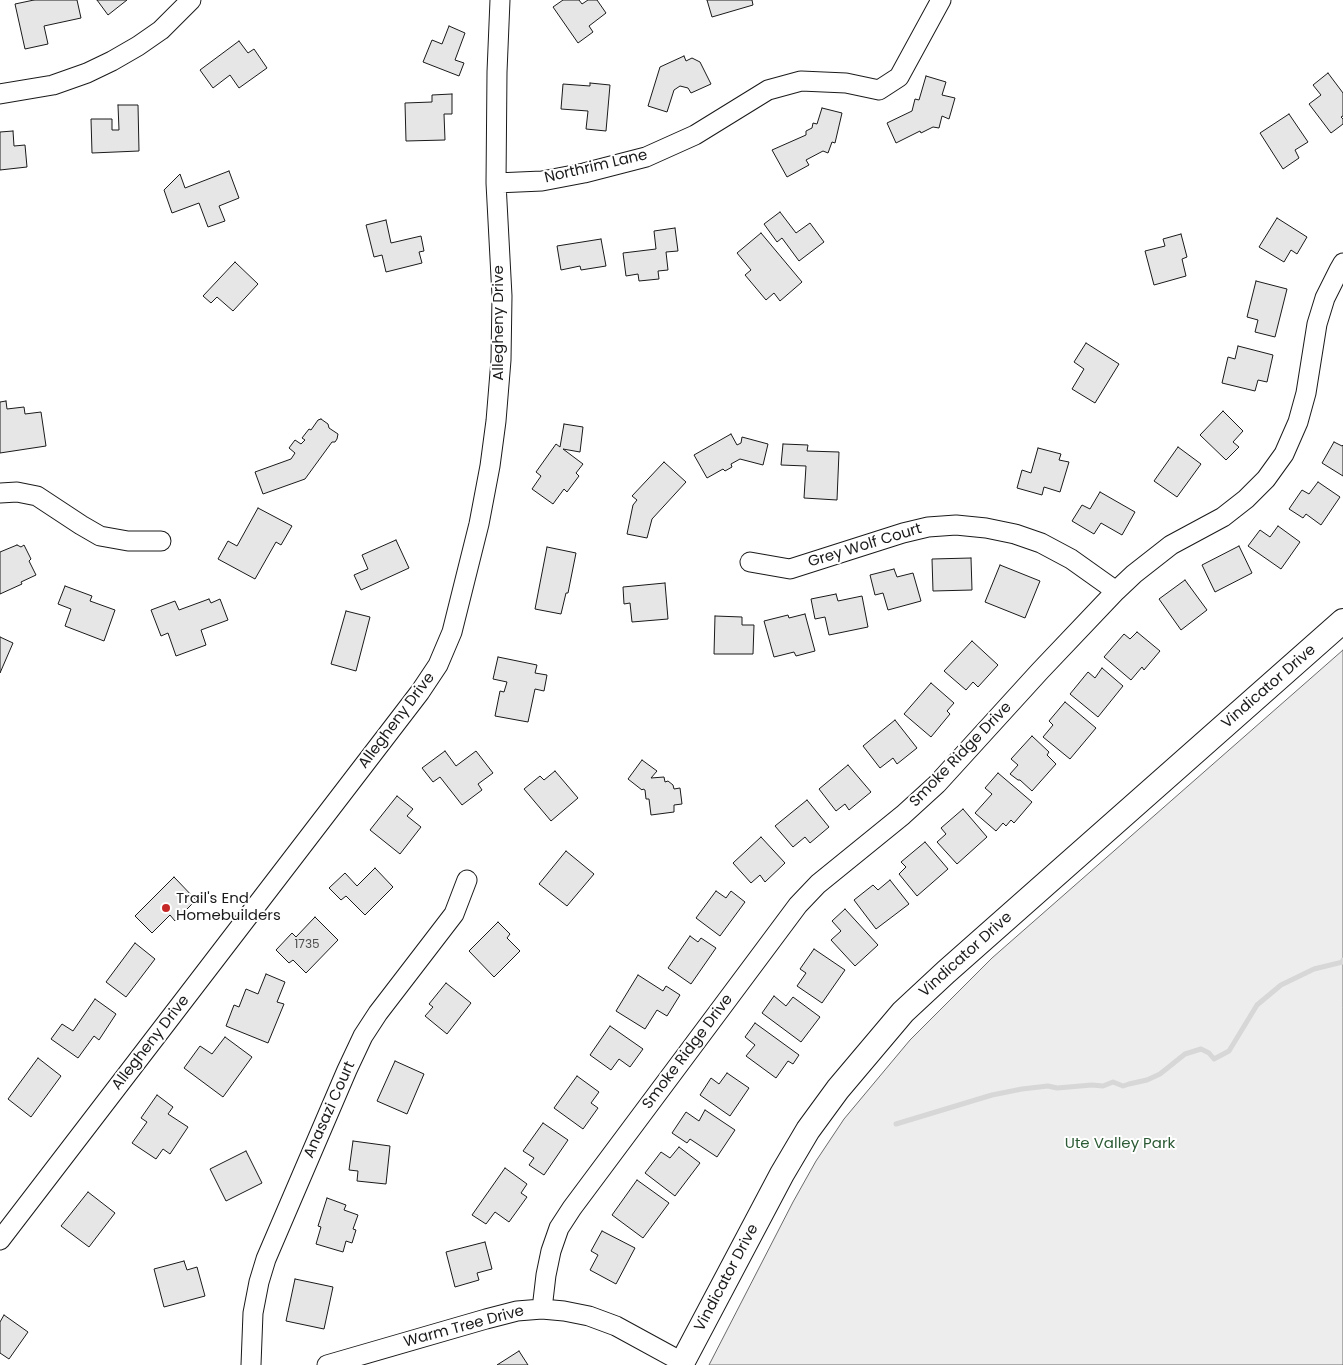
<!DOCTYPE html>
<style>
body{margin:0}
canvas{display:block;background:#fff}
</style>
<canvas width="1343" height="1365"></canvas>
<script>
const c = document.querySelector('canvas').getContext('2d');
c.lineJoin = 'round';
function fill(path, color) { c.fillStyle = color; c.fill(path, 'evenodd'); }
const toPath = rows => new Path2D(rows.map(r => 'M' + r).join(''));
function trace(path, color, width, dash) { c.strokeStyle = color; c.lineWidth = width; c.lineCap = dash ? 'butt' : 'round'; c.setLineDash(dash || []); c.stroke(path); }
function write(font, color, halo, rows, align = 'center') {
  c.font = font + ' Poppins,sans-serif'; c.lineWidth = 4; c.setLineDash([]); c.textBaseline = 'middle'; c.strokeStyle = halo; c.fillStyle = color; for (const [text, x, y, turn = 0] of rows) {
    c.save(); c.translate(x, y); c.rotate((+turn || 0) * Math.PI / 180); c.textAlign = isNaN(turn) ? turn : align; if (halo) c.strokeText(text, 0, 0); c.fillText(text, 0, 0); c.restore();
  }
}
const built = toPath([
 [1343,650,1343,1365,709,1365,793,1202,816,1161,844,1119,910,1040,992,958,1343,650]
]);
fill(built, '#ededed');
trace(built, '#6a6a6a', 1);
trace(toPath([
 [896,1124,992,1095,1022,1089,1048,1086,1057,1088,1092,1085,1103,1086,1113,1082,1123,1086,1129,1084,1147,1080,1160,1074,1185,1054,1201,1049,1209,1053,1214,1059,1229,1051,1257,1005,1281,985,1314,969,1343,962,1343,960]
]), '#d7d7d7', 5);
const building = toPath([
 [34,0,77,0,81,18,44,26,48,44,25,49,15,4,34,0],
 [97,0,127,0,108,15,97,0],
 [563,0,579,0,582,4,588,0,597,0,606,13,589,26,593,32,578,43,553,7,563,0],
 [707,0,752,0,753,5,712,17,707,0],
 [449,26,465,33,455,60,464,63,459,76,423,62,432,40,442,44,449,26],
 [239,41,248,53,254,49,267,68,239,88,230,75,213,88,200,70,239,41],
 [684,56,686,61,692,58,700,62,711,84,691,93,688,88,680,86,674,90,667,112,648,106,660,67,684,56],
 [1328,73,1343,93,1343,116,1341,117,1343,119,1343,124,1331,133,1309,104,1321,95,1313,85,1328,73],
 [926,76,946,82,942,95,955,98,949,119,942,116,939,128,933,127,921,133,920,131,896,143,887,123,912,111,915,99,919,100,926,76],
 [590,83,610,85,606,131,586,129,588,111,561,109,563,84,590,86,590,83],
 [452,94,452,114,444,114,445,140,406,141,405,103,432,102,432,95,452,94],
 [118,105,138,105,139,151,92,153,91,119,112,119,112,130,119,130,118,105],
 [822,108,842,113,835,143,832,142,828,153,823,151,806,160,809,165,787,177,772,150,806,135,806,131,812,128,813,123,817,124,822,108],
 [1289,114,1308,142,1295,150,1299,158,1283,169,1260,133,1289,114],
 [13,131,14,146,25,145,27,167,0,170,0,132,13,131],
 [229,171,239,198,219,206,225,221,208,227,199,203,172,213,164,190,180,174,185,188,229,171],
 [780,212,796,233,810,223,824,242,799,261,782,238,777,242,764,224,780,212],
 [1277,218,1307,237,1297,254,1291,250,1284,262,1259,247,1277,218],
 [386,220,391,243,421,236,424,251,419,252,422,263,386,272,382,255,374,257,366,225,386,220],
 [675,228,678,251,666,252,668,270,658,271,659,279,639,281,638,274,626,276,623,253,656,249,654,231,675,228],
 [761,233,802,282,780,301,774,293,766,300,745,275,751,270,737,253,761,233],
 [1181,234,1187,257,1182,259,1186,276,1154,285,1145,251,1165,246,1163,239,1181,234],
 [601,239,606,266,581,270,580,266,561,270,557,246,601,239],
 [235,262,258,284,233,311,217,297,211,303,203,296,235,262],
 [1256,281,1287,289,1275,337,1255,332,1258,320,1247,317,1256,281],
 [1086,343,1119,364,1095,403,1072,389,1084,369,1074,362,1086,343],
 [1238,346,1273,355,1267,382,1258,380,1255,391,1222,383,1228,357,1235,359,1238,346],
 [6,401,7,409,24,407,25,414,41,412,46,446,0,453,0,402,6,401],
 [1223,411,1243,431,1233,442,1239,447,1226,460,1200,435,1223,411],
 [321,419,328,424,329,428,338,434,337,439,335,442,332,442,305,479,263,494,255,472,291,459,295,453,289,448,295,440,301,444,305,440,302,438,309,429,311,430,318,420,321,419],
 [564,424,583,427,580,452,563,449,583,464,576,473,579,476,567,492,564,489,553,504,532,489,541,476,536,472,556,444,560,447,564,424],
 [731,434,737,445,741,443,742,437,768,444,763,465,740,459,731,464,732,467,725,471,723,469,707,478,694,455,731,434],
 [1334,442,1342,446,1343,445,1343,476,1322,463,1334,442],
 [783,444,808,445,807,451,839,452,837,500,804,498,806,466,781,465,783,444],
 [1178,447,1201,464,1177,497,1154,481,1178,447],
 [1038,448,1061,454,1059,460,1069,462,1060,492,1044,487,1042,495,1017,488,1022,470,1031,473,1038,448],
 [664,462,686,482,652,519,647,538,627,534,633,505,637,500,632,496,664,462],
 [1318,482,1340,497,1321,525,1306,514,1303,518,1289,509,1302,490,1309,494,1318,482],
 [1100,492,1135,512,1122,535,1101,523,1094,534,1072,521,1082,505,1090,509,1100,492],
 [258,508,292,526,281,545,276,542,255,579,218,559,228,541,237,546,258,508],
 [1278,526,1300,542,1281,569,1248,546,1260,530,1270,537,1278,526],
 [396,540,409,568,361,590,354,575,368,569,362,555,396,540],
 [17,545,21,547,24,545,31,559,29,561,36,575,21,582,22,584,0,594,0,552,17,545],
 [1239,546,1252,573,1215,592,1202,565,1239,546],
 [547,547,576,553,568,593,566,593,561,614,535,609,547,547],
 [971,558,972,590,933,591,932,559,971,558],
 [1000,565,1040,581,1025,618,985,602,1000,565],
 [894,569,897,577,913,573,921,601,888,610,883,593,875,595,870,575,894,569],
 [1185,580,1207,610,1181,630,1159,599,1185,580],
 [665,583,668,619,632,622,630,603,624,604,623,587,665,583],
 [65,586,92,596,90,601,115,610,104,641,65,626,71,609,58,604,65,586],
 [836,594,838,601,862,596,868,627,829,635,825,617,815,619,811,599,836,594],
 [209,599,211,603,220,599,228,620,201,630,206,645,176,656,168,633,161,636,151,610,175,601,179,610,209,599],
 [346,611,370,617,356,671,331,664,346,611],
 [805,614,815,651,796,656,794,652,774,657,764,621,788,615,789,618,805,614],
 [715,616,742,617,742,625,754,625,753,654,714,654,715,616],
 [1137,632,1160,651,1144,670,1142,667,1131,680,1104,657,1124,634,1130,639,1137,632],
 [0,637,13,643,0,673,0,637],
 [972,641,998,665,978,687,973,682,966,690,944,671,972,641],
 [498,657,537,665,535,673,547,675,544,691,535,689,528,722,495,716,500,691,504,692,507,682,493,679,498,657],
 [1102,668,1123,686,1098,717,1070,694,1088,672,1095,678,1102,668],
 [931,683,954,703,947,711,950,714,931,737,904,714,931,683],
 [1065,702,1096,728,1070,759,1043,737,1053,725,1049,721,1065,702],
 [895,720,917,748,897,764,893,758,880,768,863,746,895,720],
 [1032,736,1049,752,1047,755,1056,764,1032,791,1020,780,1018,780,1010,774,1018,765,1011,759,1032,736],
 [445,751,456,766,476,751,493,773,478,784,482,790,462,805,440,777,433,782,422,768,445,751],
 [642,760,657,771,651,778,664,777,665,782,668,781,673,785,674,789,680,788,682,804,674,805,674,812,651,815,649,799,646,799,645,790,643,789,642,790,628,779,642,760],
 [848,765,871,792,849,810,845,804,836,811,819,789,848,765],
 [555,771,578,798,551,821,524,789,540,776,544,780,555,771],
 [998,773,1032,802,1014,823,1011,820,1006,826,1003,823,996,831,975,813,992,794,985,788,998,773],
 [397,796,413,809,407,816,421,827,400,854,370,830,397,796],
 [807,800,829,827,810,843,805,837,793,847,775,826,807,800],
 [963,809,987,837,957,864,937,842,946,834,941,828,963,809],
 [761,837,785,863,765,882,760,875,751,883,733,863,761,837],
 [925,842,948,869,917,896,899,874,906,867,901,862,925,842],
 [566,851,594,874,567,906,539,884,566,851],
 [375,868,393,887,365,915,346,896,341,900,329,888,345,873,357,886,375,868],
 [174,877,196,900,175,921,170,915,152,933,135,916,174,877],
 [890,880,909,904,876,929,854,900,873,885,878,890,890,880],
 [716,891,726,898,731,891,745,902,720,936,696,918,716,891],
 [845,909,878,945,855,966,831,940,841,931,832,921,845,909],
 [315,917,338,940,306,973,293,960,289,963,276,950,292,933,296,937,315,917],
 [498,922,510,934,507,938,520,951,494,977,469,951,498,922],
 [690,936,698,942,701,938,716,948,691,984,668,968,690,936],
 [135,943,155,959,126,997,106,982,135,943],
 [814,949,845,970,822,1003,797,986,806,973,800,969,814,949],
 [266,974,285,982,277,1002,284,1004,268,1043,226,1026,234,1005,239,1007,246,989,258,994,266,974],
 [638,975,663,991,666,986,680,995,667,1016,657,1010,645,1029,616,1011,638,975],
 [446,983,471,1003,447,1034,425,1016,433,1007,429,1004,446,983],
 [774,996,786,1006,793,997,820,1017,801,1042,762,1013,774,996],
 [95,999,116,1014,99,1040,94,1036,78,1058,51,1039,62,1024,73,1031,95,999],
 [755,1023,799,1055,793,1064,788,1061,776,1078,746,1056,755,1045,745,1037,755,1023],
 [610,1026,643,1049,630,1067,619,1059,611,1070,590,1055,610,1026],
 [225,1037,252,1057,223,1097,184,1068,200,1046,212,1054,225,1037],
 [38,1058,61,1076,31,1117,8,1099,38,1058],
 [395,1061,424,1074,407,1114,377,1101,395,1061],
 [727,1073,749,1088,730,1116,700,1095,711,1078,719,1084,727,1073],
 [577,1076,599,1092,591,1103,598,1108,583,1129,554,1108,577,1076],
 [157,1095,173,1107,168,1114,188,1127,170,1154,163,1149,156,1159,132,1143,147,1122,141,1118,157,1095],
 [705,1110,735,1130,717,1157,690,1139,687,1143,672,1133,686,1112,699,1121,705,1110],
 [543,1123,568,1140,544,1175,529,1165,534,1158,523,1151,543,1123],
 [353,1141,390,1146,386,1184,357,1181,358,1171,349,1170,353,1141],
 [679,1147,700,1163,675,1196,645,1173,661,1152,670,1158,679,1147],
 [246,1151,262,1183,226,1201,210,1169,246,1151],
 [505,1168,527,1184,521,1193,527,1197,509,1222,495,1212,486,1224,472,1215,505,1168],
 [637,1180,669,1203,643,1238,612,1215,637,1180],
 [88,1192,115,1213,89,1247,61,1226,88,1192],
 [327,1198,346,1205,344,1210,358,1215,353,1229,356,1230,352,1243,346,1241,343,1252,316,1244,321,1227,318,1226,327,1198],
 [602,1231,635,1248,616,1284,590,1270,598,1255,591,1251,602,1231],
 [485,1242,492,1269,477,1273,479,1280,455,1287,446,1252,485,1242],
 [184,1261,187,1270,197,1267,205,1296,164,1307,154,1269,184,1261],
 [295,1279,333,1287,324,1329,286,1321,295,1279],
 [4,1315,28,1332,9,1359,0,1353,0,1322,4,1315],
 [519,1351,528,1365,497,1365,519,1351]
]);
fill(building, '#e6e6e6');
trace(building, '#1a1a1a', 1);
const minor = toPath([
 [0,94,53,85,87,73,112,61,138,46,161,30,191,0],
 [496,183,542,181,584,173,646,157,695,135,768,90,801,81,846,83,879,90,899,77,941,0],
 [0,493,17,492,37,496,81,525,100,536,128,541,161,541],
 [750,562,790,569,903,533,928,527,956,525,986,528,1015,534,1041,543,1071,559,1116,591],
 [0,1240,420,692,438,665,452,632,479,524,490,466,496,421,501,360,502,296,496,183,497,72,500,0],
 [542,1309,546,1275,551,1251,559,1228,572,1208,798,905,818,884,903,815,937,784,1040,671,1116,591,1134,574,1171,545,1223,517,1246,499,1266,479,1284,454,1298,422,1306,393,1317,324,1325,298,1339,270,1343,263],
 [251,1365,253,1313,259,1282,266,1259,347,1070,363,1036,378,1013,454,914,467,880],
 [327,1365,486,1319,517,1311,542,1309,564,1311,589,1316,616,1326,682,1362]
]);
const major = toPath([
 [681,1365,782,1174,808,1130,838,1089,903,1012,946,972,1343,621]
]);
trace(minor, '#1a1a1a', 21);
trace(major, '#1a1a1a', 26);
trace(minor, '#fff', 19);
trace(major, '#fff', 24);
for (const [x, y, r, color] of [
 [166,908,5,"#c62828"]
]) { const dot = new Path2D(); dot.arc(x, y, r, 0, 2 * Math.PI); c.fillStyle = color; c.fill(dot); trace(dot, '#fff', 2); }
write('12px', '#4d4d4d', null, [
 ["1735",307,945]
]);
write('15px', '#1a1a1a', '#fff', [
 ["Northrim Lane",596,167,-13],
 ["Allegheny Drive",499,323,-90],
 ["Grey Wolf Court",865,546,-17],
 ["Vindicator Drive",1269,687,-41],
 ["Allegheny Drive",397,721,-53],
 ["Smoke Ridge Drive",961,755,-46],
 ["Vindicator Drive",966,955,-42],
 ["Allegheny Drive",151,1043,-52],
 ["Smoke Ridge Drive",688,1052,-53],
 ["Anasazi Court",330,1110,-66],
 ["Vindicator Drive",727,1278,-62],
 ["Warm Tree Drive",464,1327,-15]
]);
write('15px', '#1a1a1a', '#fff', [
 ["Trail's End",176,899],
 ["Homebuilders",176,916]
], 'left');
write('15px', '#2b5a34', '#fff', [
 ["Ute Valley Park",1120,1144]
]);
</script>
